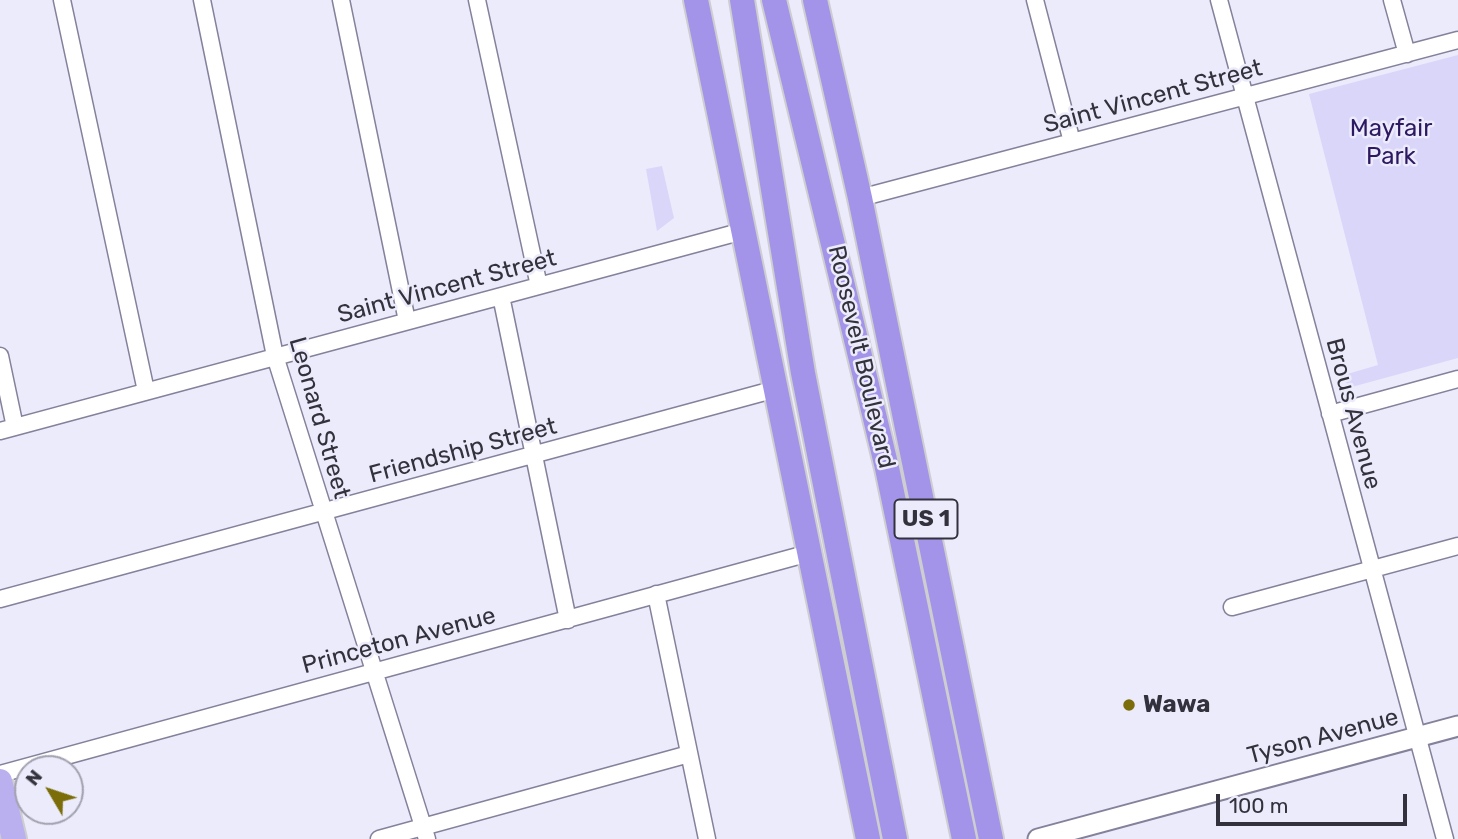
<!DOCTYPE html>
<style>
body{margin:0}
#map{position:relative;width:1458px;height:839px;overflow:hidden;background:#ecebfb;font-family:Rubik,sans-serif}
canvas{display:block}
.north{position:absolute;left:14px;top:755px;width:70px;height:70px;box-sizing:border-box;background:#ecebfb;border:2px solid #a2a1af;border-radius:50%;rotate:309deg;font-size:19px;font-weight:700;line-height:28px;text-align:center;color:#32313c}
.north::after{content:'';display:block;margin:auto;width:24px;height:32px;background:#7b6d09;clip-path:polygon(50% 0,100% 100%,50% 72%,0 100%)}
.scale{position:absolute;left:1216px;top:794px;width:191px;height:32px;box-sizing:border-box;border:4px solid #32313c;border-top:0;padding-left:9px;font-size:21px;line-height:24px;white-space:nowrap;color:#32313c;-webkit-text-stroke:5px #ecebfb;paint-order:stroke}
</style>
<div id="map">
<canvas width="1458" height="839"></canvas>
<div class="north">N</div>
<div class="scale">100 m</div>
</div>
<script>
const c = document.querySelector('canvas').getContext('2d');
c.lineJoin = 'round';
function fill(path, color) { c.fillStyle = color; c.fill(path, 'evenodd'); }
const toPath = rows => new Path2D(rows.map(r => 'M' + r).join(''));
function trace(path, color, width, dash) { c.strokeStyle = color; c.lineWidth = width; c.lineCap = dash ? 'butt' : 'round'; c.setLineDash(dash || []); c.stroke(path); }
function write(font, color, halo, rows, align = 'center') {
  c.font = font + ' Rubik,sans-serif'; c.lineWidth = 5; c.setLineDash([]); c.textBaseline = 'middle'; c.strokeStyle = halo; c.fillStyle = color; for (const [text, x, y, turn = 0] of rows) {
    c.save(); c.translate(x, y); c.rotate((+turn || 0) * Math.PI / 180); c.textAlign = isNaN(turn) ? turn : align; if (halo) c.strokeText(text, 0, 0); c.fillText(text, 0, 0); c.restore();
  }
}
fill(toPath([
 [1458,55,1458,358,1348,388,1344,375,1378,365,1309,94],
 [662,166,674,218,657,231,646,169]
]), '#d9d6f9');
const minor = toPath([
 [62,0,146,391],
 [202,0,275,356,427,839],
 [341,0,407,321],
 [477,0,539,286],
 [1035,0,1072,142],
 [1219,0,1445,839],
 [1392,0,1407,54],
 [860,198,1458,40],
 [501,296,568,620],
 [0,356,15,427],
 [1330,414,1458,379],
 [0,431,743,231],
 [656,594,707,839],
 [0,599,776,389],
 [1232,607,1458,546],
 [0,774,809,553],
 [379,839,689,754]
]);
const tertiary = toPath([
 [1038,839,1458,726]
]);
const primary = toPath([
 [0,781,14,839]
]);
const trunk = toPath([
 [696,0,868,839],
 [742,0,803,373,895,839],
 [774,0,887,468,964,839],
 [815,0,860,198,991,839]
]);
trace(minor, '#84819a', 19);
trace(tertiary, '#84819a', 23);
trace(primary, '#ceced0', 28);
trace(trunk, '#ceced0', 28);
trace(minor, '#fff', 16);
trace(tertiary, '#fff', 19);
trace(primary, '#baafef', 24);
trace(trunk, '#a394ea', 24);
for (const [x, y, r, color] of [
 [1129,705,7,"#7b6d09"]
]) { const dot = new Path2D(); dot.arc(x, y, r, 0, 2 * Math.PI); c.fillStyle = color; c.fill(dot); trace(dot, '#ecebfb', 2.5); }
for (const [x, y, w] of [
 [926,519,63]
]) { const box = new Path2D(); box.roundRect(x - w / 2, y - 19.5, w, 39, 5); c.fillStyle = '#ecebfb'; c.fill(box); trace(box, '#32313c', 2); }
write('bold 23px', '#32313c', null, [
 ["US 1",926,519]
]);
write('24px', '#32313c', '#ecebfb', [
 ["Saint Vincent Street",1153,97,-15],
 ["Saint Vincent Street",447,287,-15],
 ["Roosevelt Boulevard",861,357,77],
 ["Brous Avenue",1353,414,75],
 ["Leonard Street",319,418,74],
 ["Friendship Street",463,451,-15],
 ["Princeton Avenue",399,641,-15],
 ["Tyson Avenue",1323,737,-15]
]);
write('24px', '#2d1961', '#ecebfb', [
 ["Mayfair",1391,129],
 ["Park",1391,157]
]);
write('bold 24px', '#32313c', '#ecebfb', [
 ["Wawa",1143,705]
], 'left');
</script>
